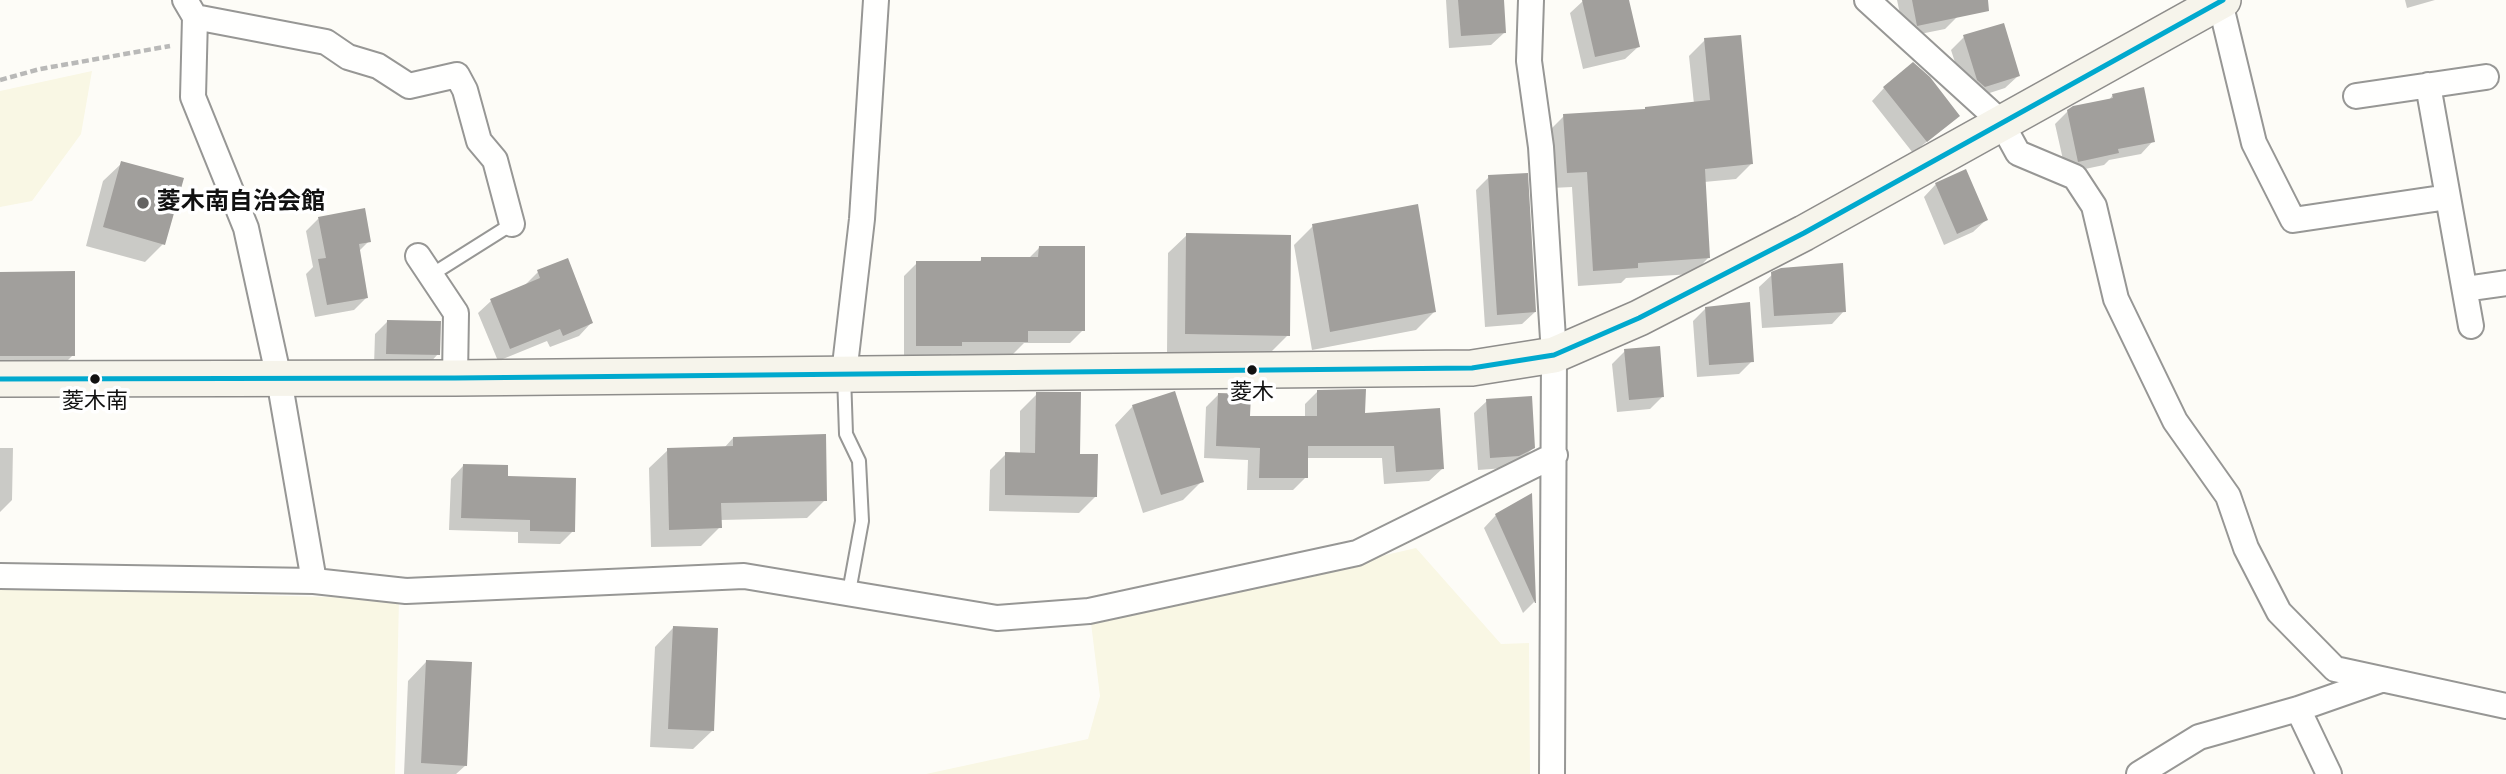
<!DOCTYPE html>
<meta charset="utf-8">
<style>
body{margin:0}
canvas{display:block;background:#fdfcf7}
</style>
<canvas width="2506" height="774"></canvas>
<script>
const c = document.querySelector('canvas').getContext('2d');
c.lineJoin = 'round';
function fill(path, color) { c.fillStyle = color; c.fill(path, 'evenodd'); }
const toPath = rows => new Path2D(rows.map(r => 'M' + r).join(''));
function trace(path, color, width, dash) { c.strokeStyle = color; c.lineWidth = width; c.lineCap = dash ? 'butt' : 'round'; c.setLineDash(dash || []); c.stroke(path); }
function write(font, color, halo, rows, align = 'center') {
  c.font = font + ' "Times New Roman","Noto Sans JP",serif'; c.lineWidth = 7; c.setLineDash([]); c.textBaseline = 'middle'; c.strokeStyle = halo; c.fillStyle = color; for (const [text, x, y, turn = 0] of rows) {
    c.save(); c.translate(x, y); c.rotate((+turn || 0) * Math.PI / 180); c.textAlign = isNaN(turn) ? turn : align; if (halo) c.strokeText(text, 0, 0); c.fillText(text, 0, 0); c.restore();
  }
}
fill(toPath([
 [92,71,81,134,32,201,0,207,0,91],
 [1416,548,1501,644,1529,643,1530,774,926,774,1088,739,1100,696,1091,623],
 [0,588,399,599,395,774,0,774]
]), '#f9f7e4');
fill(toPath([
 [1446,0,1502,0,1504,33,1491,45,1449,48],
 [1627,0,1638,47,1625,59,1583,69,1570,13,1583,1],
 [1897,0,1954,0,1957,17,1945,29,1905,37],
 [2405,0,2435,0,2407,8],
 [1964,37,2018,76,2005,88,1971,99,1965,93,1951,50],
 [1705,40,1752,163,1736,179,1704,182,1708,258,1693,274,1626,278,1621,283,1578,286,1572,187,1551,188,1548,132,1564,116,1644,111,1694,104,1689,56],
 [1884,88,1958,116,1913,153,1872,101],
 [2113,95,2153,141,2141,154,2109,160,2104,165,2066,173,2055,124,2068,111,2108,101],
 [122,163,163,244,145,262,86,246,103,181],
 [1489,177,1535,312,1522,324,1485,327,1476,190],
 [1936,184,1986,220,1973,232,1944,245,1924,197],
 [318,219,369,241,358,252,367,297,354,310,315,317,306,274,313,267,306,231],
 [1313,226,1435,311,1416,330,1312,350,1294,245],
 [1187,235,1288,335,1269,354,1167,352,1168,253],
 [1039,248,1083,330,1070,343,1024,343,1013,354,952,354,948,358,904,358,904,276,917,263,978,263,982,259,1028,259],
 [538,272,591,323,579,336,550,347,547,341,498,361,478,313,491,301,525,285],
 [0,274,73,355,60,368,0,369],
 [1773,274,1844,311,1832,324,1762,328,1759,287],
 [1706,308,1752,361,1739,374,1697,377,1693,321],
 [387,322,438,354,426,367,374,366,375,334],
 [1625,351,1663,396,1650,409,1617,412,1612,364],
 [1318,391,1364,415,1442,469,1429,481,1384,484,1382,458,1306,458,1306,477,1293,490,1247,490,1248,460,1204,458,1206,407,1219,394,1248,418,1305,418,1305,404],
 [1037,394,1078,455,1095,497,1079,513,989,511,990,470,1006,454,1020,454,1020,411],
 [1487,401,1533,448,1520,461,1505,468,1478,470,1474,413],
 [1133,406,1202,481,1183,500,1143,513,1115,425],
 [733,438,825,500,807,518,720,520,720,527,701,546,651,547,649,468,668,450,724,448],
 [0,448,13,448,12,500,0,512],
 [463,466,506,478,573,531,560,544,518,543,518,532,449,530,451,479],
 [1530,496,1534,602,1523,613,1484,528,1496,515],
 [673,628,712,731,693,749,650,747,655,647],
 [426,662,466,765,456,774,404,774,408,681]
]), '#0003');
fill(toPath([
 [1458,0,1504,0,1506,33,1461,36],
 [1582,0,1629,0,1640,47,1595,57],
 [1912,0,1988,0,1989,11,1917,26],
 [2004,23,2020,76,1985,87,1977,80,1963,35],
 [1741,35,1753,164,1705,169,1710,258,1638,263,1638,268,1593,271,1587,172,1567,173,1563,114,1645,109,1645,107,1710,100,1704,38],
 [1913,62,1930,77,1960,116,1927,142,1883,87],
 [2144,87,2155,142,2118,149,2119,153,2078,162,2067,110,2073,106,2113,98,2112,94],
 [121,161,184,178,165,245,103,227],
 [1966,169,1988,220,1957,234,1935,183],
 [1528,173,1536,312,1497,315,1488,175],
 [1418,204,1436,312,1330,332,1312,224],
 [365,208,371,242,359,244,368,298,327,305,318,259,326,258,318,217],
 [1186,233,1291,235,1290,336,1185,334],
 [1039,246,1085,246,1085,331,1028,331,1028,342,962,342,962,346,916,346,916,261,981,261,981,257,1038,257],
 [568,258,593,323,563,336,560,329,510,349,490,299,540,278,537,270],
 [1843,263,1846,312,1774,316,1771,272,1781,268],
 [75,271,75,356,0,356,0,272],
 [1750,302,1754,362,1709,365,1705,307],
 [387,320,441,321,440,355,386,354],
 [1660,346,1664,397,1629,400,1624,349],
 [1366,389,1365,413,1440,408,1444,469,1396,472,1394,446,1308,446,1308,478,1259,478,1260,448,1216,446,1218,393,1251,394,1250,416,1317,416,1317,390],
 [1175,391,1204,482,1161,495,1132,405],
 [1036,392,1081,392,1080,454,1098,454,1097,497,1005,495,1005,452,1035,453],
 [1532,396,1535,448,1519,456,1490,458,1486,399],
 [826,434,827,501,721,503,722,528,669,530,667,448,733,446,733,437],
 [463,464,508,465,508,476,576,478,575,532,530,531,530,520,461,518],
 [1532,493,1536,603,1535,603,1495,514],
 [673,626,718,628,714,731,668,729],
 [426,660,472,662,467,766,421,763]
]), '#a19f9c');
const lane = toPath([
 [431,275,512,224],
 [844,375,846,434,859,461,862,521,849,592]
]);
const street = toPath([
 [185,0,195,17,193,97,246,228,279,379,314,581],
 [1531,0,1529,61,1541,147,1554,355,1552,774],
 [1867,0,2001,122,2018,153,2075,177,2094,206,2116,299,2175,421,2228,496,2246,548,2279,612,2335,669,2506,706],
 [2220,2,2254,143,2293,220,2448,197],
 [195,17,326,42,348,57,378,66,409,86,457,75,465,90,479,141,495,160,512,224],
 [2428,85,2471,326],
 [2356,96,2486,77],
 [418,256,456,313,455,378],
 [2465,289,2506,283],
 [844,374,862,219,876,0],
 [0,576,314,581,406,591,744,576,997,618,1089,611,1357,553,1555,455],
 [2298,709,2329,774],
 [2139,774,2199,737,2298,709,2381,680]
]);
const secondary = toPath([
 [0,379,455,378,1472,368,1554,355,1639,318,1804,233,2223,0]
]);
trace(lane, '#979795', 16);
trace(street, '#979795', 28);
trace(secondary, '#8e8d8b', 38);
trace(toPath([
 [0,80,40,69,170,46]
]), '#b9b9b8', 4.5, [7, 3.5]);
trace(lane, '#fffffe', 12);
trace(street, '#fffffe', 24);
trace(secondary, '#f6f4eb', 35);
trace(toPath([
 [0,379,455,378,1472,368,1554,355,1639,318,1804,233,2223,0]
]), '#00a9ce', 5);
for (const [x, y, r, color] of [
 [143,203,7,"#646362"],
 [1252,370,6,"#111"],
 [95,379,6,"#111"]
]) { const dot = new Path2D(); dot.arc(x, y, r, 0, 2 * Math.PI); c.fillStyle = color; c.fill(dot); trace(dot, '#fff', 2.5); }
write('22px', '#111', '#fff', [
 ["菱木",1252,393],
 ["菱木南",95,402]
]);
write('bold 24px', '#111', '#fff', [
 ["菱木南自治会館",157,203]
], 'left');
</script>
